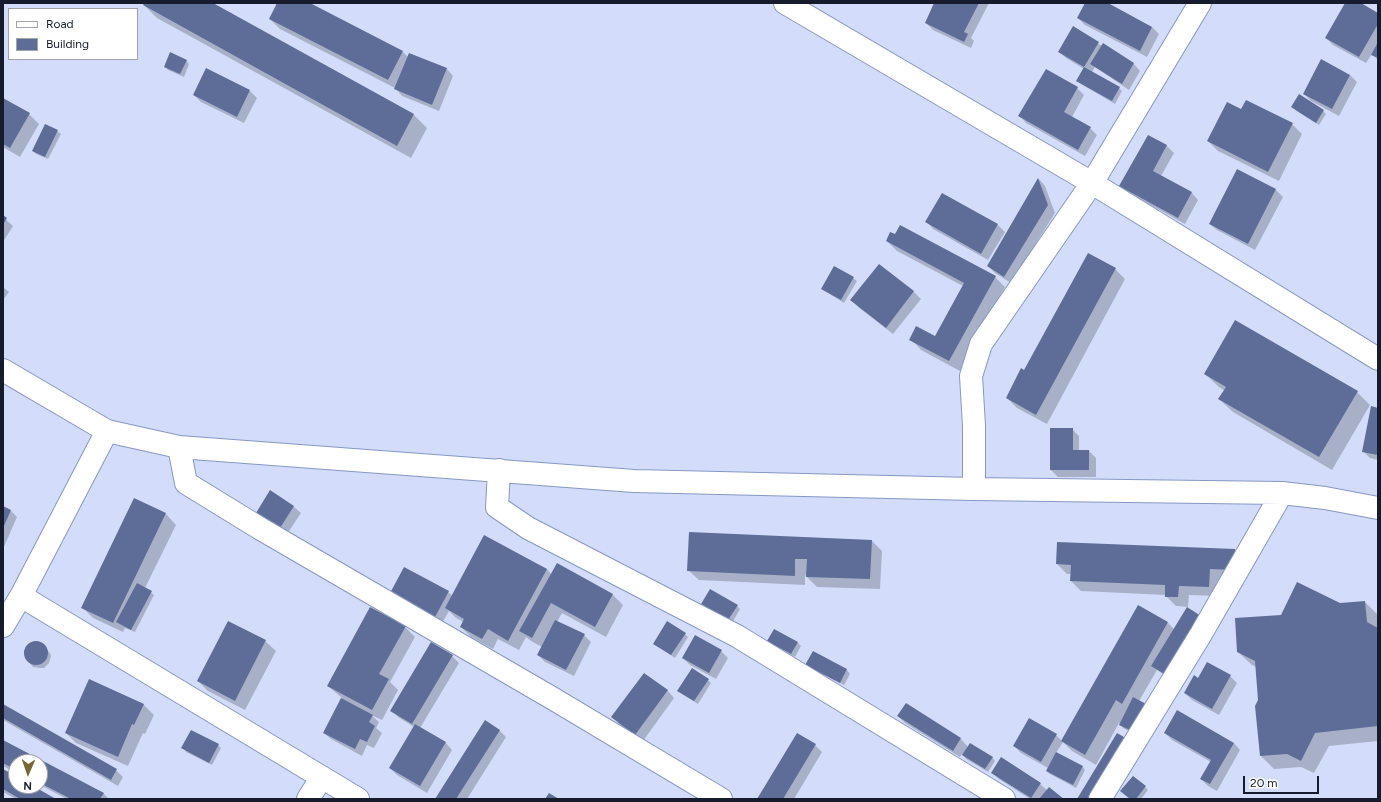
<!DOCTYPE html>
<style>
body{margin:0}
#map{position:relative;width:1381px;height:802px;overflow:hidden;background:#d3ddfb;font-family:Figtree,sans-serif}
canvas{display:block}
.frame{position:absolute;inset:0;border:4px solid #161c2e;pointer-events:none}
.legend{position:absolute;left:8px;top:8px;width:130px;height:52px;box-sizing:border-box;background:#fff;border:1px solid #a2a4ab;margin:0;padding:5px 7px;list-style:none;font-size:12px;color:#161c2e}
.legend li{display:flex;align-items:center;gap:8px;height:20px}
.legend b{width:20px;border:1px solid #a2a4ab}
.north{position:absolute;left:8px;top:754px;width:40px;height:40px;box-sizing:border-box;background:#fff;border:1px solid #a2a4ab;border-radius:50%;rotate:182deg;font-size:11px;font-weight:700;line-height:16px;text-align:center;color:#161c2e}
.north::after{content:'';display:block;margin:auto;width:14px;height:18px;background:#786634;clip-path:polygon(50% 0,100% 100%,50% 72%,0 100%)}
.scale{position:absolute;left:1243px;top:776px;width:76px;height:18px;box-sizing:border-box;border:2px solid #161c2e;border-top:0;padding-left:5px;font-size:12px;line-height:14px;white-space:nowrap;color:#161c2e;-webkit-text-stroke:3px #fff;paint-order:stroke}
</style>
<div id="map">
<canvas width="1381" height="802"></canvas>
<div class="frame"></div>
<ul class="legend">
<li><b style="height:5px;background:#fff"></b>Road</li>
<li><b style="height:11px;background:#5e6d98"></b>Building</li>
</ul>
<div class="north">N</div>
<div class="scale">20 m</div>
</div>
<script>
const c = document.querySelector('canvas').getContext('2d');
c.lineJoin = 'round';
function fill(path, color) { c.fillStyle = color; c.fill(path, 'evenodd'); }
const toPath = rows => new Path2D(rows.map(r => 'M' + r).join(''));
function trace(path, color, width, dash) { c.strokeStyle = color; c.lineWidth = width; c.lineCap = dash ? 'butt' : 'round'; c.setLineDash(dash || []); c.stroke(path); }
fill(toPath([
 [145,3,211,3,414,115,427,128,411,158,157,18,144,5],
 [278,3,308,3,403,52,408,57,409,54,447,69,453,76,439,111,402,96,395,88,280,29,270,19],
 [936,3,989,3,971,38,974,41,971,48,933,30,926,23],
 [1086,3,1106,3,1152,27,1159,34,1147,57,1085,25,1078,18],
 [1346,3,1359,3,1378,14,1378,60,1372,54,1366,63,1333,45,1326,38],
 [1074,28,1102,46,1103,45,1134,64,1140,71,1129,90,1095,67,1092,72,1119,88,1122,91,1115,104,1081,84,1077,81,1084,69,1066,58,1059,51],
 [186,60,189,64,184,77,168,70,165,67],
 [206,70,250,91,257,98,244,123,201,102,194,95],
 [1046,70,1077,88,1084,95,1072,117,1090,128,1097,135,1085,156,1026,123,1020,116],
 [1350,75,1357,82,1339,116,1311,101,1304,94],
 [3,99,29,114,39,124,20,157,3,147],
 [1295,110,1323,111,1326,114,1319,125],
 [1242,111,1292,124,1302,134,1279,181,1218,151,1208,141],
 [57,131,61,134,48,159,36,154,33,151],
 [1148,136,1167,146,1174,153,1161,176,1192,193,1198,200,1185,224,1127,192,1121,185],
 [1238,170,1276,190,1283,197,1255,250,1217,230,1210,224],
 [1039,179,1045,186,1055,213,1011,283,995,273,988,266],
 [942,194,998,225,1005,232,988,260,933,229,927,222],
 [3,217,13,226,3,242],
 [887,241,995,277,1005,287,960,371,921,350,911,339,935,338,963,286,897,251],
 [879,266,914,292,921,299,893,334,858,307,852,300],
 [1115,269,1125,279,1047,424,1017,408,1007,398,1025,371],
 [853,278,857,281,844,303,822,289],
 [3,287,9,292,3,300],
 [1205,374,1357,392,1370,405,1332,470,1233,412,1219,399,1225,391,1219,387],
 [1378,409,1378,460,1370,458,1363,451],
 [1051,429,1072,429,1079,436,1079,451,1089,451,1096,458,1096,477,1058,477,1051,470],
 [270,492,294,507,301,513,287,534,264,520],
 [135,500,166,514,176,525,145,588,154,595,135,632,125,628,123,632,93,618,82,607],
 [3,507,11,511,17,517,3,549],
 [485,537,547,569,552,575,557,565,613,595,623,605,606,637,562,613,557,622,584,635,591,642,574,676,545,662,538,655,542,647,531,641,526,637,519,650,498,639,493,649,471,637,461,627,464,622,456,618,449,611,441,625,397,601,448,592,453,596],
 [872,541,882,551,880,589,817,587,805,575,805,585,699,580,688,570],
 [1058,543,1235,550,1245,560,1245,580,1220,579,1219,596,1189,595,1188,607,1176,606,1166,596,1166,595,1081,591,1071,581,1072,574,1067,574,1057,564],
 [1365,602,1378,615,1378,741,1329,746,1314,773,1301,767,1274,769,1261,756,1259,701,1256,667,1252,665,1238,652,1281,615,1340,604],
 [737,606,740,609,732,623,706,607],
 [1139,606,1168,623,1175,630,1173,681,1157,670,1139,701,1137,735,1123,728,1119,723,1096,765,1072,751,1063,742,1056,753,1082,766,1085,770,1076,788,1050,774,1047,771,1048,768,1021,753,1014,746,1056,735,1062,741],
 [405,627,415,637,390,682,398,690,382,720,371,715,379,722,376,728,382,733,374,748,367,745,362,756,331,739,324,733,342,698,328,686],
 [685,634,688,637,675,658,654,644],
 [265,641,276,651,245,710,208,691,198,681],
 [768,641,797,642,801,646,795,657,771,644],
 [34,642,41,643,50,653,51,656,49,663,44,668,40,668,33,667,25,657,24,653,27,646],
 [721,651,728,658,716,679,690,665,683,658],
 [813,653,847,670,850,674,844,685,810,668,806,665],
 [452,656,459,663,420,728,446,743,452,750,427,793,397,775,390,768,414,727,398,717,392,710],
 [644,674,668,691,674,698,643,741,619,724,613,717],
 [1230,676,1237,683,1219,715,1192,700,1185,693,1199,679],
 [708,680,711,683,698,704,682,694],
 [143,704,154,715,145,734,143,733,128,766,76,743,66,733],
 [3,705,116,770,123,777,118,786,3,720],
 [906,705,961,739,968,747,992,757,995,761,988,772,966,759,962,754,960,757,905,723,898,716],
 [499,730,506,737,467,799,436,799],
 [1165,733,1234,743,1240,750,1217,791,1208,786,1201,779,1211,762,1172,740],
 [3,741,103,793,109,799,67,799,40,785,40,762,16,762,16,773,3,766],
 [218,745,221,748,212,765,186,752,183,748],
 [815,745,822,752,794,799,758,799],
 [3,770,16,777,16,786,31,786,54,799,16,799,3,792],
 [992,772,1040,784,1047,790,1063,799,1030,799,999,779],
 [1145,787,1148,790,1141,799,1131,799]
]), '#0003');
fill(toPath([
 [144,3,213,3,414,114,397,146,143,5],
 [277,3,310,3,403,51,388,80,269,19],
 [934,3,979,3,964,32,968,34,964,42,925,23],
 [1085,3,1108,3,1152,27,1140,51,1077,18],
 [1345,3,1361,3,1378,13,1378,24,1359,57,1325,38],
 [1073,26,1099,42,1084,67,1058,52],
 [1378,42,1378,58,1371,55],
 [1103,43,1134,63,1122,84,1090,64],
 [170,52,187,60,180,74,164,67],
 [409,53,447,68,432,105,394,89],
 [1321,59,1350,75,1332,109,1303,94],
 [1084,67,1120,87,1112,101,1076,81],
 [206,68,250,90,237,117,193,95],
 [1046,69,1078,87,1064,112,1091,127,1078,150,1018,116],
 [1299,94,1324,110,1316,123,1291,107],
 [3,98,30,113,10,148,3,144],
 [1246,100,1293,123,1268,172,1207,141,1227,102,1241,109],
 [45,124,58,130,45,157,32,151],
 [1148,135,1167,145,1153,171,1192,192,1178,218,1119,186],
 [1237,169,1276,189,1248,244,1209,224],
 [1038,178,1048,205,1004,277,987,266],
 [942,193,998,224,981,254,925,222],
 [3,215,7,218,3,225],
 [900,225,996,276,949,361,909,340,916,326,935,336,964,283,886,241,890,232,895,234],
 [1088,253,1116,268,1036,415,1006,398,1021,368,1024,370],
 [879,264,914,291,886,328,850,300],
 [834,266,854,277,841,300,821,289],
 [1235,320,1358,391,1319,457,1218,399,1226,387,1204,374],
 [1371,406,1378,408,1378,455,1362,452],
 [1050,428,1073,428,1073,450,1089,450,1089,470,1050,470],
 [270,490,294,506,280,528,256,513],
 [134,498,166,513,113,623,81,608],
 [3,506,11,510,3,528],
 [689,532,872,540,870,579,806,577,807,559,795,559,795,576,687,571],
 [484,535,547,569,508,641,488,629,482,639,460,627,464,619,445,608],
 [1057,542,1235,549,1235,570,1210,569,1209,587,1179,586,1178,597,1165,597,1165,585,1070,581,1071,565,1056,564],
 [557,563,613,594,595,627,551,603,532,638,519,631],
 [404,567,449,591,434,619,389,595],
 [1297,582,1340,603,1365,601,1367,622,1378,628,1378,726,1315,733,1301,761,1287,754,1260,756,1255,706,1258,700,1255,661,1237,652,1235,618,1281,615],
 [137,583,152,591,131,630,116,622],
 [710,589,738,605,728,620,701,604],
 [1138,605,1168,622,1122,704,1116,700,1085,755,1061,741],
 [370,607,406,626,379,674,389,679,372,710,327,686],
 [1187,607,1201,616,1166,675,1151,666],
 [555,620,585,634,566,670,537,655],
 [228,621,266,640,235,701,197,681],
 [667,621,686,633,671,655,653,644],
 [774,629,798,642,791,654,767,641],
 [695,635,722,650,709,673,682,658],
 '24 653a12 12 0 1 1 24 0a12 12 0 1 1-24 0Z',
 [431,642,453,655,412,724,390,711],
 [813,651,847,669,840,683,805,665],
 [1207,662,1231,675,1212,709,1184,693,1194,675,1198,678],
 [692,668,709,679,694,701,677,691],
 [644,673,668,690,635,735,611,717],
 [89,679,144,704,134,725,132,724,118,757,65,733],
 [1133,697,1148,705,1134,732,1119,725],
 [341,698,373,715,369,722,375,726,367,742,360,739,355,749,323,733],
 [906,703,961,738,953,751,897,716],
 [3,704,117,769,111,780,3,718],
 [1177,710,1234,743,1210,784,1200,779,1211,760,1164,733],
 [1029,718,1057,734,1041,762,1013,746],
 [485,720,500,730,456,799,435,799],
 [415,724,446,742,420,786,389,768],
 [191,730,219,744,209,763,181,748],
 [797,733,816,744,783,799,757,799],
 [1117,733,1129,740,1094,799,1077,799],
 [3,740,104,793,100,799,71,799,40,783,40,762,16,762,16,770,3,763],
 [970,743,993,757,985,769,962,755],
 [1056,752,1083,766,1073,785,1046,771],
 [1001,757,1041,783,1031,798,991,773],
 [3,769,16,776,16,786,33,786,56,799,20,799,3,789],
 [1133,776,1146,786,1136,799,1130,799,1120,791],
 [1049,787,1064,799,1039,799],
 [549,793,559,799,545,799]
]), '#5e6d98');
const minor = toPath([
 [785,3,1092,183,1378,359],
 [3,370,107,431],
 [179,447,186,483,261,529,552,698,721,799],
 [499,470,497,507,528,528,737,636,1004,799],
 [974,489,974,426,971,376,981,344,1092,183,1200,3],
 [21,596,358,799],
 [3,626,21,596,107,431,179,447,634,481,974,489,1282,493,1325,498,1378,508],
 [308,799,322,777],
 [1100,799,1201,634,1282,493]
]);
trace(minor, '#8797c4', 24);
trace(minor, '#fff', 22);
</script>
